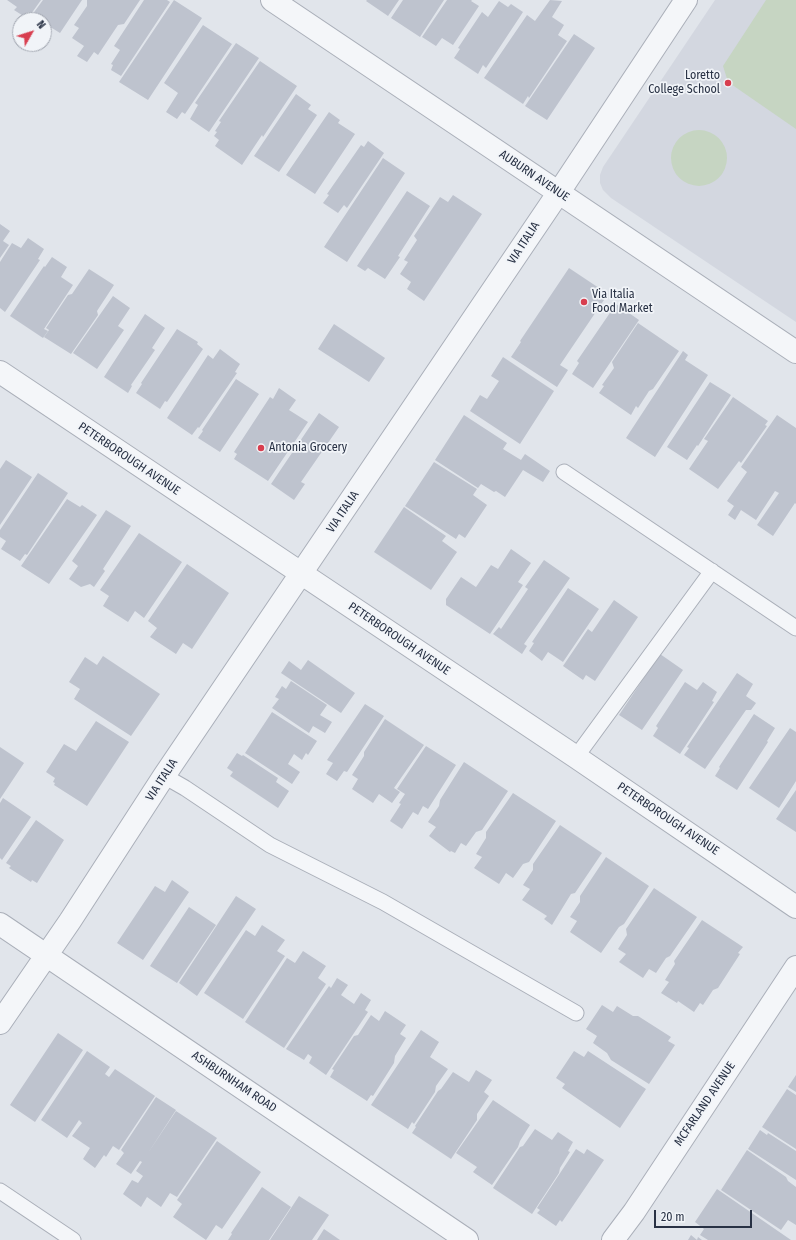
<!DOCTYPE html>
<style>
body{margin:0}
#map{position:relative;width:796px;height:1240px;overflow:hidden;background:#e1e5eb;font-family:"Fira Sans Condensed",sans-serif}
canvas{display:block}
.north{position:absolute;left:12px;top:12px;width:40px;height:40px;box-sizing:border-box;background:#f1f4f8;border:1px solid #a1a6b0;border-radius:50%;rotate:51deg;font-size:11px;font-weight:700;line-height:16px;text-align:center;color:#283144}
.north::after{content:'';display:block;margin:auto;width:14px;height:18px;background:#d83e4f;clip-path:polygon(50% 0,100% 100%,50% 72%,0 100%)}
.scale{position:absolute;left:654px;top:1210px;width:98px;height:18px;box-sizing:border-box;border:2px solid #283144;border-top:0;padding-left:5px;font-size:12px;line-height:14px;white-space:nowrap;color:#283144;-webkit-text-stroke:3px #f1f4f8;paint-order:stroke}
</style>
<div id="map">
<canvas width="796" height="1240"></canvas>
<div class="north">N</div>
<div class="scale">20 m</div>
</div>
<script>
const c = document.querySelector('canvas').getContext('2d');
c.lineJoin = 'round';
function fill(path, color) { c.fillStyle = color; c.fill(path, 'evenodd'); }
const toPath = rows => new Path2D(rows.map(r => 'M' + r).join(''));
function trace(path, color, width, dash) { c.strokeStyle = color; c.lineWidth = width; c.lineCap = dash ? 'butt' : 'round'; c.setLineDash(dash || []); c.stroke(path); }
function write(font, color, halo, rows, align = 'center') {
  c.font = font + ' "Fira Sans Condensed",sans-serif'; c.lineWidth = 3.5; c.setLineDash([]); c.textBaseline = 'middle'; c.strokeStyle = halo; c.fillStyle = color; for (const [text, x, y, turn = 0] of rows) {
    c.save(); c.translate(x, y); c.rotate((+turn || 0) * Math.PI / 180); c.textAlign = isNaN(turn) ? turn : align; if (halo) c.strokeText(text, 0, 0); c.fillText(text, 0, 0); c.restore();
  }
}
fill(toPath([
 [715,0,796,0,796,322,611,198,603,190,600,183,600,175,603,167]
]), '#d3d7e0');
fill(toPath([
 [766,0,796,0,796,129,728,82,723,66],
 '671 158a28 28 0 1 1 56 0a28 28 0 1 1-56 0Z'
]), '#c6d5c2');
fill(toPath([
 [7,0,41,0,31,14,28,12,25,17,14,10,17,7],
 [43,0,82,0,60,33,44,23,44,20,40,20,32,15],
 [87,0,140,0,124,24,118,25,98,55,94,52,87,62,77,56,84,46,72,38,79,28,74,25,87,6],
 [144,0,167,0,170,2,121,76,111,70,113,65,111,64,120,50,114,46],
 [174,0,202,18,148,100,119,82],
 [367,0,399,0,388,16,366,1],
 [403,0,444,0,420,37,391,18],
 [447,0,472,0,471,1,479,6,453,45,442,38,436,46,422,37],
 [550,0,562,1,552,17,564,25,558,35,567,41,529,98,528,96,523,104,484,78,527,15,535,21],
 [499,1,508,7,511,4,523,12,486,68,483,65,478,74,454,58,460,49,458,48,482,12,488,17],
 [203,25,232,44,185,114,182,112,177,119,166,112,178,93,164,83],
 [574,34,595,48,547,120,525,106],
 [236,43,259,58,209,132,190,119,198,105,195,103],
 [260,61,297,86,263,137,262,135,242,165,215,146,219,140,214,136,217,132,215,131,221,122,219,121],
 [296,94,311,105,308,109,317,115,279,172,254,156],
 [329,112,340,120,338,123,355,134,315,194,286,175],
 [368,141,384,153,347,208,344,205,338,213,323,203,329,195,327,194,361,145,364,147],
 [383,158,405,173,347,262,324,247],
 [407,191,430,206,398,256,400,257,385,279,368,268,365,271,357,266],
 [453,195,482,214,424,301,407,289,411,282,400,274,408,262,404,260,417,240,414,236,440,197,448,202],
 [0,224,10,231,3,241,9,245,0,258],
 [28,238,44,249,38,259,40,260,5,312,0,308,0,262,12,243,21,248],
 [52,257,67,267,61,277,73,285,44,329,48,331,43,338,10,316,44,266,45,267],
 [569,268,608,294,560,365,568,370,557,387,511,357,521,342,520,341],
 [89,269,114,285,97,311,98,315,71,354,44,337,49,330,46,328,68,295,72,294],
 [113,296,130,308,118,326,124,330,97,369,73,353],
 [616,304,639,320,593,388,572,374,579,363,577,361],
 [145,314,165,328,152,348,155,350,131,385,132,386,128,393,104,377],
 [638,323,679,351,653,389,649,391,638,408,636,406,631,415,599,393,604,386,602,385,614,368,612,362],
 [334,324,385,358,369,382,318,349],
 [177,329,198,342,197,344,203,349,167,402,165,401,160,409,136,393,142,384,141,383],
 [220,349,240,364,235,372,237,373,199,428,198,427,192,435,167,418,208,355,213,359],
 [683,351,688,355,685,360,708,375,655,457,626,438],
 [503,357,554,391,520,444,470,411,480,395,487,399,499,381,491,376],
 [236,379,259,394,220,452,198,438,203,431,202,430],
 [710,382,731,395,698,446,697,445,687,460,667,447],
 [279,388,296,400,289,410,308,422,268,481,234,459,237,454,234,452,270,397,273,399],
 [733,397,768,421,765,425,767,426,741,463,739,461,718,489,689,469,708,441,704,439],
 [319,413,339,427,301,482,305,484,294,500,271,484],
 [464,415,507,443,503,449,521,460,525,454,550,471,543,482,523,470,505,497,496,491,494,492,481,484,478,488,435,460],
 [777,415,796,428,796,504,795,503,773,536,757,525,779,493,775,491,756,520,741,510,735,520,728,515,734,506,727,501,747,472,741,467],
 [6,460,32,477,0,525,0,469],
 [434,462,477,489,473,495,487,505,465,538,459,534,456,539,405,506],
 [38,473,68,493,27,555,25,554,20,561,1,549,6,541,0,537,0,530],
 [67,499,80,507,82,505,97,515,49,584,21,566],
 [404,507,446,536,442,541,457,552,431,590,374,552],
 [106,510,131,526,103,569,105,571,94,587,90,584,81,587,69,579,78,566,72,561],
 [139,533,182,562,144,618,135,611,128,622,103,606,109,596,100,590],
 [511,549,531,563,518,582,523,585,490,634,446,605,446,599,461,577,476,587,491,565,498,569],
 [544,560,570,578,524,644,527,646,522,654,493,634,499,627,501,629,528,589,525,587],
 [187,564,229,593,192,649,183,643,176,654,150,637,157,628,148,621],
 [568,588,599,609,563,662,548,652,542,661,529,651,534,643,532,642],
 [614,600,638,617,595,681,586,675,583,680,563,666,588,629,592,632],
 [660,654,683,670,642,730,619,715],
 [103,656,160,694,131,736,74,699,80,689,69,682,85,657,97,665],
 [308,660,355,693,341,713,281,673,289,661,301,670],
 [737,673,753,684,746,696,756,703,751,710,746,710,705,769,684,755,689,748,687,747],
 [291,681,327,705,320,715,332,722,325,733,313,726,309,733,272,708,279,699,275,697,282,686,286,689],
 [685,682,697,690,703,682,717,692,712,701,714,702,680,754,653,736,658,728,656,726],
 [365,704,384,716,347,772,344,771,337,781,326,774,333,763,327,760],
 [272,712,317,741,308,755,306,753,302,760,294,754,288,764,300,772,292,784,245,753],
 [754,714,775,728,767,741,768,742,737,790,715,776,720,768,719,767],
 [385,719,424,745,394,788,400,792,392,803,379,794,373,803,352,789,358,779,352,775,364,756,364,752],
 [96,721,129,742,87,806,54,785,55,783,53,782,55,778,46,772,64,744,76,751],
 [790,728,796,732,796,781,779,808,749,788],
 [426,746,456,765,428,809,423,806,418,815,413,812,402,829,390,821,401,804,399,803,405,794,397,789],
 [0,747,24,763,0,799],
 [237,753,242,756,243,755,278,778,276,782,289,791,278,808,230,776,233,772,227,768],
 [464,762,508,791,482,830,476,832,466,846,461,843,455,853,451,851,450,852,429,836,436,827,428,822,439,806,440,800],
 [796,790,796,832,776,819],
 [513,793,556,821,529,862,523,864,513,878,506,873,499,884,474,868,482,857,476,854,486,838,486,832],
 [3,798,31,817,2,860,0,858,0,803],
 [36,820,64,840,37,883,32,880,31,882,9,868,11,866,6,863],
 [560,825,602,853,575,893,571,894,552,925,544,919,547,916,522,900,530,889,523,885,533,870,533,864],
 [606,857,649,886,624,924,619,927,601,953,570,932,577,921,570,917,580,902,580,896],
 [172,880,189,892,143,960,117,943,155,886,165,892],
 [654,888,697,917,670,956,666,958,656,973,649,969,643,978,619,962,626,954,618,949,627,935,626,929],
 [236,896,256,909,197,996,179,983],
 [189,907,216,925,177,983,150,966],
 [702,920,743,947,738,953,740,954,718,988,713,990,703,1005,700,1003,694,1012,678,1001,677,1003,661,993,669,982,665,980,675,964,674,961],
 [262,925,285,940,277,951,285,956,243,1019,204,993,246,930,255,936],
 [303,951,326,966,318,978,326,984,284,1048,245,1022,287,958,295,963],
 [337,978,348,985,341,995,354,1004,361,993,371,1000,365,1010,368,1012,326,1075,309,1063,312,1057,308,1054,304,1060,286,1049,329,986,331,988],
 [602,1005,613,1012,617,1006,633,1016,638,1016,671,1037,668,1041,675,1045,649,1084,611,1060,607,1053,593,1043,597,1036,586,1029],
 [385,1011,406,1025,400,1034,406,1038,395,1056,394,1063,373,1096,371,1095,367,1101,330,1077,334,1070,332,1069,354,1036,358,1035,371,1015,379,1021],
 [421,1030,439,1042,430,1057,448,1069,436,1086,435,1092,414,1124,412,1122,408,1129,371,1105],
 [58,1033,83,1050,35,1122,10,1105],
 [87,1051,110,1067,105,1074,109,1077,115,1069,155,1096,119,1150,113,1146,106,1157,104,1155,95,1168,83,1159,90,1148,72,1136,82,1123,79,1120,67,1138,41,1120],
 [574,1051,584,1057,588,1051,646,1089,620,1128,562,1088,565,1084,556,1078],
 [476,1070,492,1080,484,1092,489,1096,477,1114,477,1120,451,1159,412,1133,416,1127,415,1126,438,1091,441,1089,453,1072,469,1082],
 [796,1075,796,1092,788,1087],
 [787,1089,796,1095,796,1149,762,1127],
 [156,1097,176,1110,148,1153,176,1111,217,1138,177,1197,170,1193,161,1207,147,1197,141,1207,123,1194,132,1180,138,1183,143,1176,136,1171,142,1162,140,1161,131,1174,116,1164,124,1153,121,1150],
 [493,1100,530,1125,520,1141,518,1147,492,1185,473,1172,477,1167,456,1153],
 [535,1129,552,1140,558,1132,573,1142,568,1151,570,1152,560,1168,559,1173,532,1214,493,1188,520,1147,523,1146],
 [760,1130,767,1135,768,1133,796,1151,796,1180,748,1149],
 [217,1141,261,1172,222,1229,216,1225,206,1240,173,1217,182,1204,177,1200],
 [576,1149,584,1154,587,1149,604,1160,562,1222,560,1220,556,1226,537,1213,540,1210,537,1208],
 [747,1150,786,1177,788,1181,796,1187,796,1225,788,1220,781,1230,721,1190],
 [262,1187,291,1207,269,1240,228,1240,232,1234,231,1233],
 [717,1189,791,1240,708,1240,700,1235,704,1229,695,1222],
 [299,1196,329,1215,312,1240,270,1240],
 [324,1229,340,1240,317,1240],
 [691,1235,697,1240,698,1237,702,1240,688,1240]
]), '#bec3ce');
const lane = toPath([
 [564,472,796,628],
 [576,757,712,571],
 [164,776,185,788,270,845,383,902,576,1013],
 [0,1191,73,1240]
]);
const street = toPath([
 [272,0,796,352],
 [0,372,576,757,796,907],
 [0,924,467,1240],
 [0,1023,70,921,164,776,559,192,686,0],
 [613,1240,634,1212,796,967]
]);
trace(lane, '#aaafb9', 17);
trace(street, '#aaafb9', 24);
trace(lane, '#f4f6f9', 15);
trace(street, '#f4f6f9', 22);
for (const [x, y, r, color] of [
 [728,83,4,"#d83e4f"],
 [584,302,4,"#d83e4f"],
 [261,448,4,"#d83e4f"]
]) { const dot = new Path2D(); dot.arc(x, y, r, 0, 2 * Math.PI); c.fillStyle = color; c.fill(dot); trace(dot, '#f1f4f8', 1.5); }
write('12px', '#283144', '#f1f4f8', [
 ["Loretto",720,76,"right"],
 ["College School",720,90,"right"],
 ["Via Italia",592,295],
 ["Food Market",592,309],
 ["Antonia Grocery",269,448]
], 'left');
write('12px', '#283144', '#f1f4f8', [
 ["AUBURN AVENUE",534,176,34],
 ["VIA ITALIA",524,243,-57],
 ["PETERBOROUGH AVENUE",129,459,34],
 ["VIA ITALIA",343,512,-56],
 ["PETERBOROUGH AVENUE",399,639,34],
 ["VIA ITALIA",162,780,-57],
 ["PETERBOROUGH AVENUE",668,819,34],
 ["ASHBURNHAM ROAD",234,1082,34],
 ["MCFARLAND AVENUE",705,1104,-56]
]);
</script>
